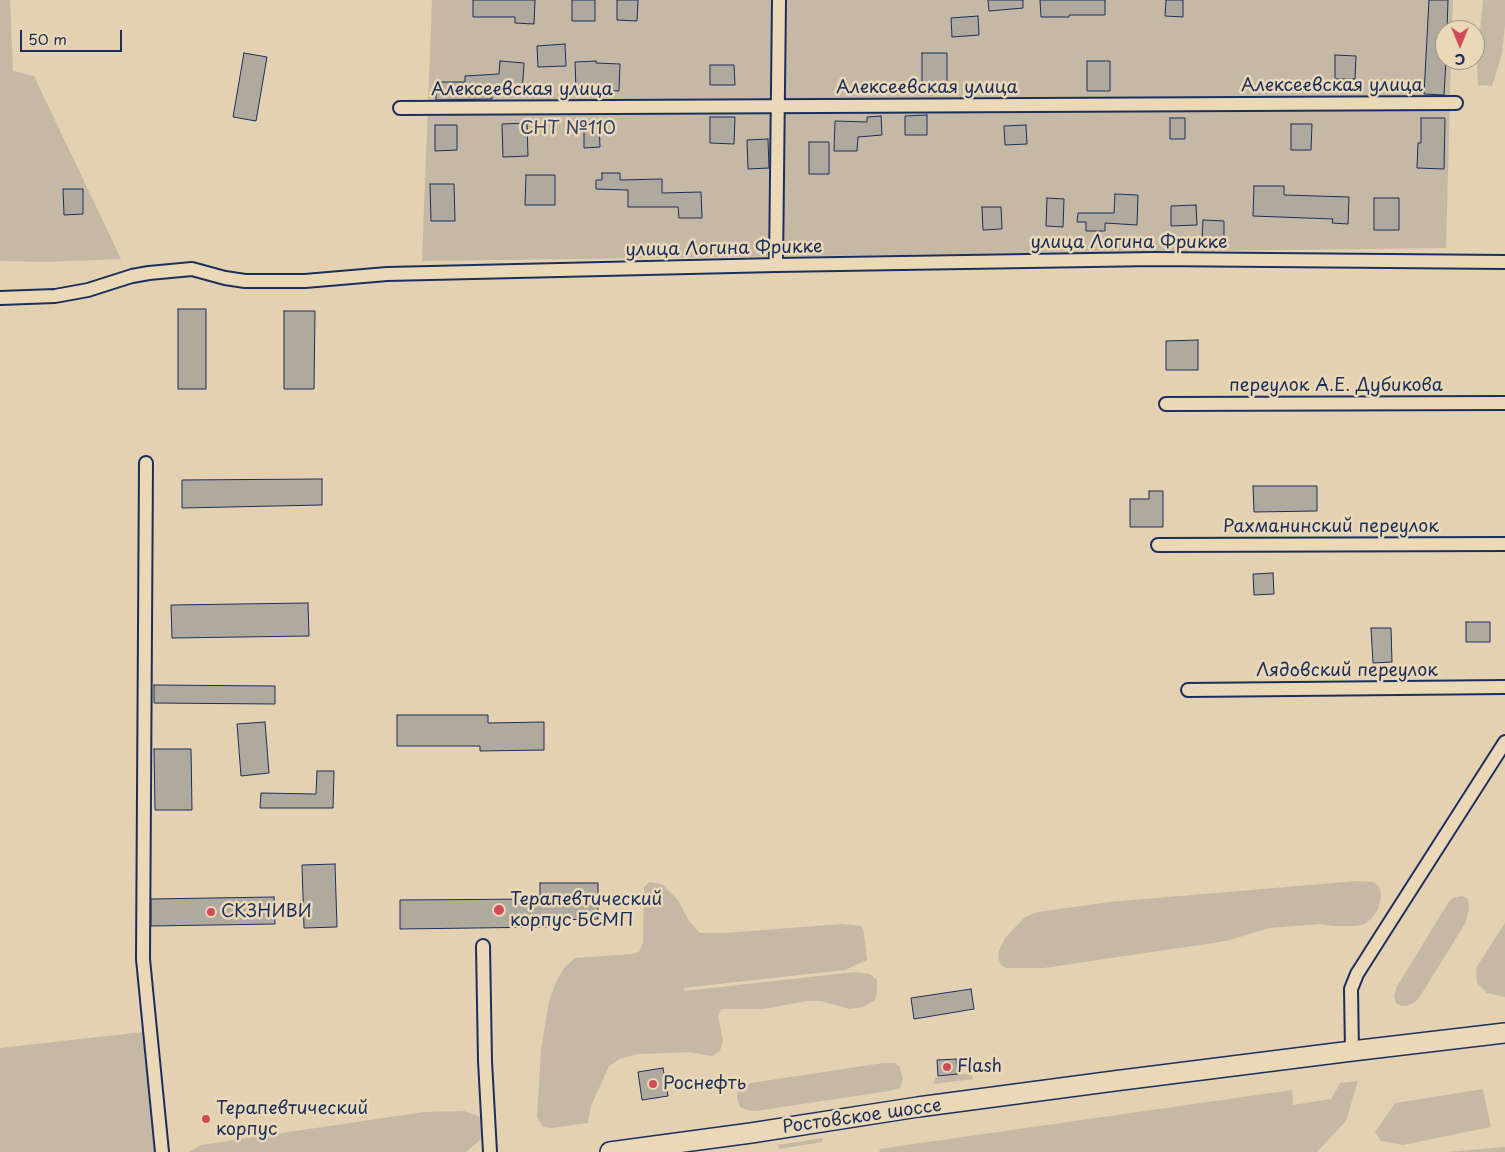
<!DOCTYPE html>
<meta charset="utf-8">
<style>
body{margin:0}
#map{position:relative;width:1505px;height:1152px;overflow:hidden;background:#e3d1b2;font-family:"Playpen Sans",sans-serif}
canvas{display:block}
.north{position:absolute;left:1435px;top:20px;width:50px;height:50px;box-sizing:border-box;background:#ebd8b6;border:1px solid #989493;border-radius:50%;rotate:180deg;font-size:14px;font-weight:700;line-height:20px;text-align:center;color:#1b2f5e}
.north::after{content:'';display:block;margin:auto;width:18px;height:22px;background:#d1495b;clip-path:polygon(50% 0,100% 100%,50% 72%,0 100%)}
.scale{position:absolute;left:20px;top:30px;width:102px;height:22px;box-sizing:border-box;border:2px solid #1b2f5e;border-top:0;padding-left:6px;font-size:15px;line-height:18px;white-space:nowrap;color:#1b2f5e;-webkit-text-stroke:4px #ebd8b6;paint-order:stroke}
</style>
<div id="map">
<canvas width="1505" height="1152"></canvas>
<div class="north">С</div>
<div class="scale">50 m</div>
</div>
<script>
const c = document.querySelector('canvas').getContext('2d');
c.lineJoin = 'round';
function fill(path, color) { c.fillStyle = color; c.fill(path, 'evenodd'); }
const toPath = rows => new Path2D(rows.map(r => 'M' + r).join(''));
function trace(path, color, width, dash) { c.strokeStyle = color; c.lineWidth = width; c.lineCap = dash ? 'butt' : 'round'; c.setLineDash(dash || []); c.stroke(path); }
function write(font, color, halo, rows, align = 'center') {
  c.font = font + ' "Playpen Sans",sans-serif'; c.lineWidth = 5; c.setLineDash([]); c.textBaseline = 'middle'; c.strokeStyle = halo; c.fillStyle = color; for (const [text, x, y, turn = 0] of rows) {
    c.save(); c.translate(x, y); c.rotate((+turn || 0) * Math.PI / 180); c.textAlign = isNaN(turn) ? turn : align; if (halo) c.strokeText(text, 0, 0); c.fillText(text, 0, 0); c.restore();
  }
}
fill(toPath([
 [0,0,10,0,13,71,34,76,121,259,47,262,0,261],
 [432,0,1453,0,1452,30,1445,30,1445,60,1451,60,1446,248,422,261],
 [1483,0,1505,0,1505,25,1502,54,1492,86,1478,85,1477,62],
 [1357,881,1374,882,1380,888,1381,897,1378,909,1371,919,1363,925,1354,926,1333,926,1320,924,1269,928,1230,940,1213,943,1044,968,1006,968,1001,965,998,958,999,951,1005,938,1025,917,1038,912,1109,902],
 [649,882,662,884,678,900,689,921,700,933,724,933,842,924,861,926,864,933,867,960,845,970,683,988,685,991,855,972,870,974,877,980,877,992,875,1000,863,1007,850,1009,820,1001,806,1001,764,1009,721,1009,718,1016,723,1040,720,1051,712,1056,689,1052,672,1053,638,1054,620,1059,609,1066,591,1106,588,1123,552,1128,543,1127,537,1117,541,1049,549,1001,556,982,564,968,575,958,632,954,639,952,643,943,644,887],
 [1462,896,1468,899,1469,908,1466,922,1421,995,1415,1002,1407,1006,1401,1006,1396,1003,1394,997,1396,988,1448,903,1453,898],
 [1505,923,1505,997,1487,993,1477,983,1476,968],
 [143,1032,158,1152,0,1152,0,1048],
 [883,1063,895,1063,900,1067,903,1079,900,1088,889,1091,756,1111,747,1110,740,1107,737,1099,737,1092,742,1087,751,1083],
 [971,1073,973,1079,933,1084,936,1077],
 [1358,1081,1346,1121,1317,1152,880,1152,879,1149,1292,1090,1293,1105,1331,1099,1340,1083],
 [1483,1089,1491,1127,1403,1145,1381,1141,1375,1132,1395,1103],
 [464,1111,481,1117,481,1139,466,1152,189,1152,201,1145,424,1112],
 [822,1138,823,1142,779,1149,778,1145],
 [1505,1147,1505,1152,1447,1152]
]), '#c5b9a6');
const building = toPath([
 [473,0,535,0,534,24,515,23,515,17,473,17,473,0],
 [572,0,595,0,595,21,572,21,572,0],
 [617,0,638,0,637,21,617,20,617,0],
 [988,0,1023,0,1023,8,989,11,988,0],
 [1040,0,1105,0,1105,15,1069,15,1069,17,1041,17,1040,0],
 [1166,0,1183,0,1183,17,1165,16,1166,0],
 [1429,0,1448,0,1447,30,1445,30,1445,60,1446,60,1444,95,1424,94,1429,0],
 [978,16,979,35,952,37,951,18,978,16],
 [565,44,566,66,538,67,537,46,565,44],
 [244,53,267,57,256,121,233,117,244,53],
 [922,53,947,53,947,91,922,91,922,53],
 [1335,55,1356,56,1355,79,1335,79,1335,55],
 [500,61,524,63,522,94,492,92,492,99,436,100,436,82,465,82,465,76,499,74,500,61],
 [596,61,596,63,620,64,619,91,576,90,575,62,596,61],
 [1087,61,1110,61,1110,91,1087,91,1087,61],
 [710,65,734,65,735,85,710,85,710,65],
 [927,115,927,135,905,135,905,116,927,115],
 [881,116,882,135,858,137,857,151,834,151,835,121,867,122,867,117,881,116],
 [710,117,735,117,734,144,710,143,710,117],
 [1170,118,1185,118,1185,139,1170,139,1170,118],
 [1421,118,1445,118,1444,169,1417,168,1418,143,1421,143,1421,118],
 [584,122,599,122,600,147,584,148,584,122],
 [527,123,528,156,503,157,502,124,527,123],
 [1291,124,1312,124,1311,150,1291,150,1291,124],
 [435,125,457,125,457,150,435,151,435,125],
 [1026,125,1027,144,1005,145,1004,126,1026,125],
 [768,139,769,168,748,169,747,140,768,139],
 [809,142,829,142,829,174,809,174,809,142],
 [602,173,620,173,620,180,662,179,662,193,701,192,702,218,679,218,678,207,628,207,628,190,596,189,596,180,602,180,602,173],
 [526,175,555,175,555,205,525,205,526,175],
 [430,184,454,184,455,221,431,221,430,184],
 [1254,186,1284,186,1284,195,1349,197,1348,224,1332,223,1333,219,1253,216,1254,186],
 [63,189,83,189,83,214,64,215,63,189],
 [1115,194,1138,195,1137,225,1105,223,1105,231,1086,231,1086,222,1077,222,1078,213,1114,213,1115,194],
 [1047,198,1064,199,1063,227,1046,226,1047,198],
 [1374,198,1399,198,1399,230,1374,230,1374,198],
 [1196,205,1197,225,1171,226,1171,206,1196,205],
 [982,207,1001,207,1002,229,983,230,982,207],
 [1203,220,1224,221,1224,240,1202,240,1203,220],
 [178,309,206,309,206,389,178,389,178,309],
 [284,311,315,311,314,389,284,389,284,311],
 [1198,340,1198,370,1166,370,1166,341,1198,340],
 [322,479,322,505,182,508,182,480,322,479],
 [1253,486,1317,486,1317,511,1254,512,1253,486],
 [1149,491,1163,491,1163,527,1130,527,1130,499,1149,499,1149,491],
 [1273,573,1274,594,1254,595,1253,574,1273,573],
 [308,603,309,636,172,638,171,605,308,603],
 [1466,622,1490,622,1490,642,1466,642,1466,622],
 [1371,628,1391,628,1392,662,1373,663,1371,628],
 [154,685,275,686,275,704,154,703,154,685],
 [397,715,488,715,488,723,544,722,544,750,480,751,480,746,397,746,397,715],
 [265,722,269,773,241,776,237,724,265,722],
 [154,749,191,749,192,810,155,810,154,749],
 [317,771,334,771,333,808,260,808,261,793,316,794,317,771],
 [335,864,337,927,304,928,302,865,335,864],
 [540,883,598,883,598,919,548,920,549,927,400,929,400,900,540,899,540,883],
 [274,897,275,924,151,926,151,899,274,897],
 [971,989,974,1009,914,1019,911,998,971,989],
 [956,1059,958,1074,938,1076,937,1060,956,1059],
 [663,1068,668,1096,642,1100,638,1072,663,1068]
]);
fill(building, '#b0a99d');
trace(building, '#1b2f5e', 1);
const street = toPath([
 [400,108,1456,103],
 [776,265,779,0],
 [0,298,55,296,88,290,132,276,149,273,192,269,225,278,245,281,305,281,387,274,776,265,1154,259,1505,262],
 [1166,404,1505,403],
 [146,463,143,959,162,1152],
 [1158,545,1505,544],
 [1188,690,1505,687],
 [483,946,485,1061,490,1152],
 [1352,1051,1351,989,1357,974,1383,933,1505,742]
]);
const primary = toPath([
 [610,1152,751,1133,918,1107,1114,1081,1352,1051,1505,1033]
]);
trace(street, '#1b2f5e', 16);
trace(primary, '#1b2f5e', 22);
trace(street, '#ebd8b6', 12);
trace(primary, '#ebd8b6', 19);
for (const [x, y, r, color] of [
 [499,910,6,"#d1495b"],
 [211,912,5,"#d1495b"],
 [947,1067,5,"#d1495b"],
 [653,1084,5,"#d1495b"],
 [206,1119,5,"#d1495b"]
]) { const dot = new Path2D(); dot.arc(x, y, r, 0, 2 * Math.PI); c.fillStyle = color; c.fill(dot); trace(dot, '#ebd8b6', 2); }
write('18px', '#1b2f5e', '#ebd8b6', [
 ["Алексеевская улица",1332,86],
 ["Алексеевская улица",927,88],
 ["Алексеевская улица",522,90],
 ["улица Логина Фрикке",1129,243],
 ["улица Логина Фрикке",724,249,-1],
 ["переулок А.Е. Дубикова",1336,386],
 ["Рахманинский переулок",1331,527],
 ["Лядовский переулок",1347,671],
 ["Ростовское шоссе",862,1117,-8]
]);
write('18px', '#344469', '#ebd8b6', [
 ["СНТ №110",568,129]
]);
write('18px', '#1b2f5e', '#ebd8b6', [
 ["Терапевтический",510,900],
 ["корпус БСМП",510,921],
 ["СКЗНИВИ",221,912],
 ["Flash",957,1067],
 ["Роснефть",663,1084],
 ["Терапевтический",216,1109],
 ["корпус",216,1130]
], 'left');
</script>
